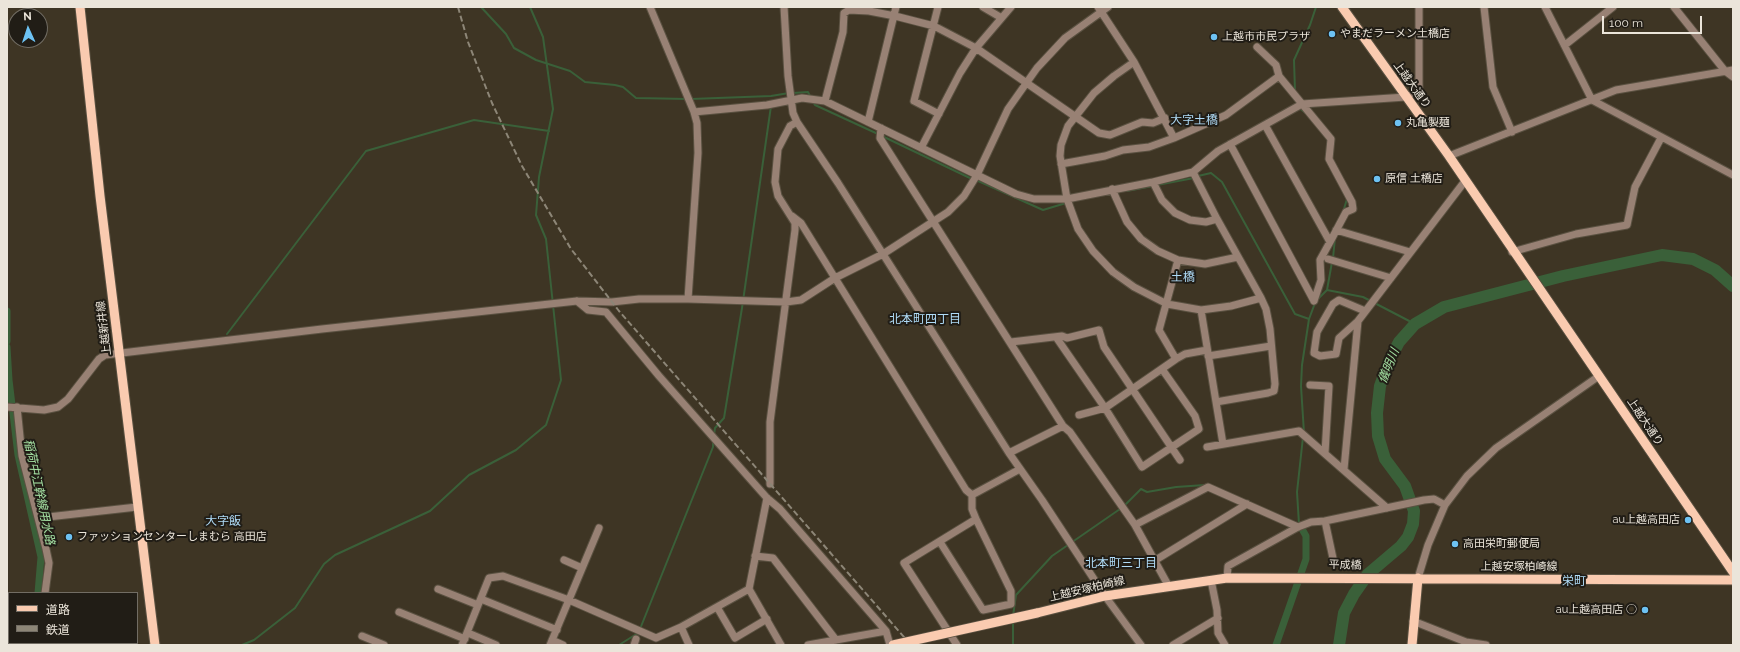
<!DOCTYPE html>
<meta charset="utf-8">
<style>
body{margin:0}
#map{position:relative;width:1740px;height:652px;overflow:hidden;background:#3e3524;font-family:Raleway,"Noto Sans JP",sans-serif}
canvas{display:block}
.frame{position:absolute;inset:0;border:8px solid #ebe5da;pointer-events:none}
.legend{position:absolute;left:8px;top:592px;width:130px;height:52px;box-sizing:border-box;background:#211d16;border:1px solid #726d64;margin:0;padding:5px 7px;list-style:none;font-size:12px;color:#ebe5da}
.legend li{display:flex;align-items:center;gap:8px;height:20px}
.legend b{width:20px;border:1px solid #726d64}
.north{position:absolute;left:8px;top:8px;width:40px;height:40px;box-sizing:border-box;background:#211d16;border:1px solid #726d64;border-radius:50%;rotate:357deg;font-size:11px;font-weight:700;line-height:16px;text-align:center;color:#ebe5da}
.north::after{content:'';display:block;margin:auto;width:14px;height:18px;background:#6dc2f3;clip-path:polygon(50% 0,100% 100%,50% 72%,0 100%)}
.scale{position:absolute;left:1602px;top:16px;width:100px;height:18px;box-sizing:border-box;border:2px solid #ebe5da;border-top:0;padding-left:5px;font-size:12px;line-height:14px;white-space:nowrap;color:#ebe5da;-webkit-text-stroke:3px #211d16;paint-order:stroke}
</style>
<div id="map">
<canvas width="1740" height="652"></canvas>
<div class="frame"></div>
<ul class="legend">
<li><b style="height:5px;background:#facbb0"></b>道路</li>
<li><b style="height:5px;background:#8d8677"></b>鉄道</li>
</ul>
<div class="north">N</div>
<div class="scale">100 m</div>
</div>
<script>
const c = document.querySelector('canvas').getContext('2d');
c.lineJoin = 'round';
const toPath = rows => new Path2D(rows.map(r => 'M' + r).join(''));
function trace(path, color, width, dash) { c.strokeStyle = color; c.lineWidth = width; c.lineCap = dash ? 'butt' : 'round'; c.setLineDash(dash || []); c.stroke(path); }
function write(font, color, halo, rows, align = 'center') {
  c.font = font + ' Raleway,"Noto Sans JP",sans-serif'; c.lineWidth = 4; c.setLineDash([]); c.textBaseline = 'middle'; c.strokeStyle = halo; c.fillStyle = color; for (const [text, x, y, turn = 0] of rows) {
    c.save(); c.translate(x, y); c.rotate((+turn || 0) * Math.PI / 180); c.textAlign = isNaN(turn) ? turn : align; if (halo) c.strokeText(text, 0, 0); c.fillText(text, 0, 0); c.restore();
  }
}
trace(toPath([
 [481,7,506,34,514,48,536,60,570,71,585,82,615,85,623,87,636,98,687,99],
 [1295,91,1294,60,1310,25,1316,7],
 [793,93,808,92,811,98],
 [691,99,771,96,789,93],
 [813,102,815,105,878,134],
 [1299,108,1307,114],
 [882,136,972,179],
 [1198,176,1211,173,1222,182,1295,314,1309,319],
 [976,180,1043,210,1066,203],
 [1157,185,1194,178],
 [1127,191,1153,186],
 [1343,212,1347,199],
 [1333,258,1335,238],
 [1327,290,1363,297,1415,324],
 [1318,299,1327,290,1332,262],
 [227,334,366,151,474,120,549,131],
 [1304,433,1301,386,1302,365,1309,319,1315,303],
 [714,435,715,428,724,418,742,308,771,106],
 [1124,506,1141,489,1147,492,1176,487,1205,485],
 [1299,524,1297,492,1303,437],
 [1013,616,1016,595,1052,556,1120,509],
 [640,629,713,447,713,441],
 [242,645,254,640,295,608,324,564,335,555,430,511,469,475,516,450,546,425,561,380,546,239,536,215,539,177,553,109,543,37,530,7],
 [619,645,638,633],
 [1013,645,1013,620]
]), '#3a6039', 2);
trace(toPath([
 [7,311,7,341],
 [7,347,9,380,18,455,41,557,38,593],
 [25,645,25,643],
 [1276,645,1306,559,1306,536,1302,529]
]), '#3a6039', 7);
trace(toPath([
 [1339,645,1344,613,1354,594,1368,574,1401,546,1408,537,1413,524,1414,511,1405,486,1385,459,1378,436,1377,413,1380,386,1389,361,1399,342,1415,324,1444,307,1563,276,1662,255,1693,259,1715,270,1733,286]
]), '#3a6039', 12);
const minor = toPath([
 [650,7,694,112,697,123,698,153,688,299],
 [784,7,788,76,793,113,797,122,838,183,1009,453,1042,500,1105,596,1141,645],
 [938,7,914,101,939,114],
 [983,7,1000,17],
 [1098,7,1134,62,1174,138,1226,115,1279,76,1331,139,1329,159,1352,202,1353,209,1346,212,1330,242],
 [1484,7,1493,87,1512,132],
 [1545,7,1592,100,1733,175],
 [1674,7,1725,71,1733,77],
 [1565,45,1613,7],
 [1257,47,1276,65,1279,76],
 [1134,62,1114,76,1094,93,1068,126,1061,145,1060,156,1067,199,1078,229,1093,251,1113,272,1134,287,1167,304,1201,310],
 [825,101,843,32,844,13,849,10,869,11,895,16,934,26,976,48,1099,133,1110,135,1142,122,1153,123,1165,118],
 [694,112,767,105,802,98,825,101,1016,194,1034,199,1067,199,1153,182,1193,172,1218,151,1302,104,1406,97,1419,90,1419,7],
 [868,122,896,7],
 [1265,125,1330,242,1320,260,1321,280,1314,301],
 [881,128,880,138,1063,426,1070,432,1135,525,1168,585],
 [1230,144,1314,301],
 [921,148,960,73,976,48,1011,7],
 [1449,156,1616,90,1733,70],
 [1061,164,1105,156,1123,150,1149,147,1174,138],
 [1193,172,1217,219,1261,298,1266,309,1270,329,1275,384,1274,391,1268,393,1216,402,1201,310,1231,306,1261,298],
 [1153,182,1162,200,1175,213,1190,220,1206,222,1217,219],
 [1112,189,1127,222,1141,239,1158,251,1178,260,1205,264,1238,257],
 [792,216,801,223,966,490,972,495],
 [1336,230,1410,252],
 [1512,252,1576,234,1627,225,1635,187,1661,138],
 [1328,259,1391,278],
 [1178,260,1159,330,1176,359,1185,354,1207,350],
 [577,301,588,310,606,312,659,376,767,498,780,509,886,631,808,645],
 [1358,321,1339,338,1336,354,1320,356,1314,353,1317,332,1333,304,1339,300,1365,311],
 [1056,337,1105,408,1142,467,1199,429,1195,416,1162,369],
 [1011,342,1062,336,1067,338,1099,330,1104,347,1180,460],
 [1208,356,1271,346],
 [1310,385,1329,386,1325,453],
 [1216,402,1223,444],
 [7,407,44,410,58,407,68,399,99,359,105,355,322,329,577,301,612,302,639,299,688,299,786,302,801,300,835,278,883,254,948,212,964,196,977,175,1008,109,1037,68,1065,38,1108,7],
 [17,407,22,456,46,549,49,563,45,593],
 [1079,415,1105,408,1176,359],
 [1207,447,1299,431,1387,508],
 [1009,453,1063,426],
 [1344,469,1358,321,1465,181],
 [770,484,770,422,795,230,795,223,778,196,775,182,778,149,790,126,797,122],
 [767,498,749,589,781,645],
 [39,518,137,507],
 [1325,521,1334,563],
 [1135,525,1208,487,1298,527],
 [940,542,983,610,1011,604,1011,591,976,519],
 [755,556,773,558,836,640],
 [564,560,582,568],
 [1154,561,1247,504],
 [1227,578,1228,566,1298,527,1311,522,1325,521,1424,500,1434,499,1445,505],
 [1418,578,1428,545,1445,505,1467,476,1496,448,1599,376],
 [1211,580,1217,610,1218,633,1225,645],
 [438,589,478,605],
 [481,599,557,630],
 [717,607,735,638,767,619],
 [399,612,465,639],
 [1413,621,1466,642,1486,645],
 [681,627,689,645],
 [886,631,890,645],
 [468,633,496,645],
 [362,636,384,645],
 [552,640,563,645],
 [67,643,69,645],
 [462,645,489,578,503,576,569,600,656,638,681,627,749,589],
 [550,645,599,528],
 [634,645,636,639],
 [957,645,904,563,976,519,972,509,972,495,1020,469],
 [1173,645,1218,618]
]);
const major = toPath([
 [80,7,100,196,155,645],
 [1342,7,1449,156,1733,572],
 [1037,613,1105,596,1227,578,1733,580],
 [1412,645,1418,578]
]);
trace(minor, '#5a5141', 9);
trace(major, '#5a5141', 11);
trace(minor, '#988174', 7);
trace(major, '#facbb0', 9);
trace(toPath([
 [458,7,468,42,492,103,522,166,571,249,619,311,911,645]
]), '#8d8677', 2, [6, 3]);
const majorBridge = toPath([
 [893,645,1037,613]
]);
trace(majorBridge, '#5a5141', 11, []);
trace(majorBridge, '#facbb0', 9);
for (const [x, y, r, color] of [
 [1332,34,4,"#6dc2f3"],
 [1214,37,4,"#6dc2f3"],
 [1398,123,4,"#6dc2f3"],
 [1377,179,4,"#6dc2f3"],
 [1688,520,4,"#6dc2f3"],
 [69,537,4,"#6dc2f3"],
 [1455,544,4,"#6dc2f3"],
 [1645,610,4,"#6dc2f3"]
]) { const dot = new Path2D(); dot.arc(x, y, r, 0, 2 * Math.PI); c.fillStyle = color; c.fill(dot); trace(dot, '#211d16', 1.5); }
write('11px', '#ebe5da', '#211d16', [
 ["やまだラーメン土橋店",1340,34],
 ["上越市市民プラザ",1222,37],
 ["丸亀製麺",1406,123],
 ["原信 土橋店",1385,179],
 ["au上越高田店",1680,520,"right"],
 ["ファッションセンターしまむら 高田店",77,537],
 ["高田栄町郵便局",1463,544],
 ["au上越高田店 ○",1637,610,"right"]
], 'left');
write('11px', '#ebe5da', '#211d16', [
 ["上越大通り",1412,85,54],
 ["上越新井線",104,328,-97],
 ["上越大通り",1645,422,56],
 ["平成橋",1345,565,1],
 ["上越安塚柏崎線",1519,567],
 ["上越安塚柏崎線",1087,589,-13]
]);
write('12px', '#afdbf7', '#211d16', [
 ["大字土橋",1194,120],
 ["土橋",1183,277],
 ["北本町四丁目",925,319],
 ["大字飯",223,521],
 ["北本町三丁目",1121,563],
 ["栄町",1574,581]
]);
write('italic 12px', '#a4e0a2', '#211d16', [
 ["儀明川",1389,366,-68],
 ["稲荷中江幹線用水路",39,492,78]
]);
</script>
